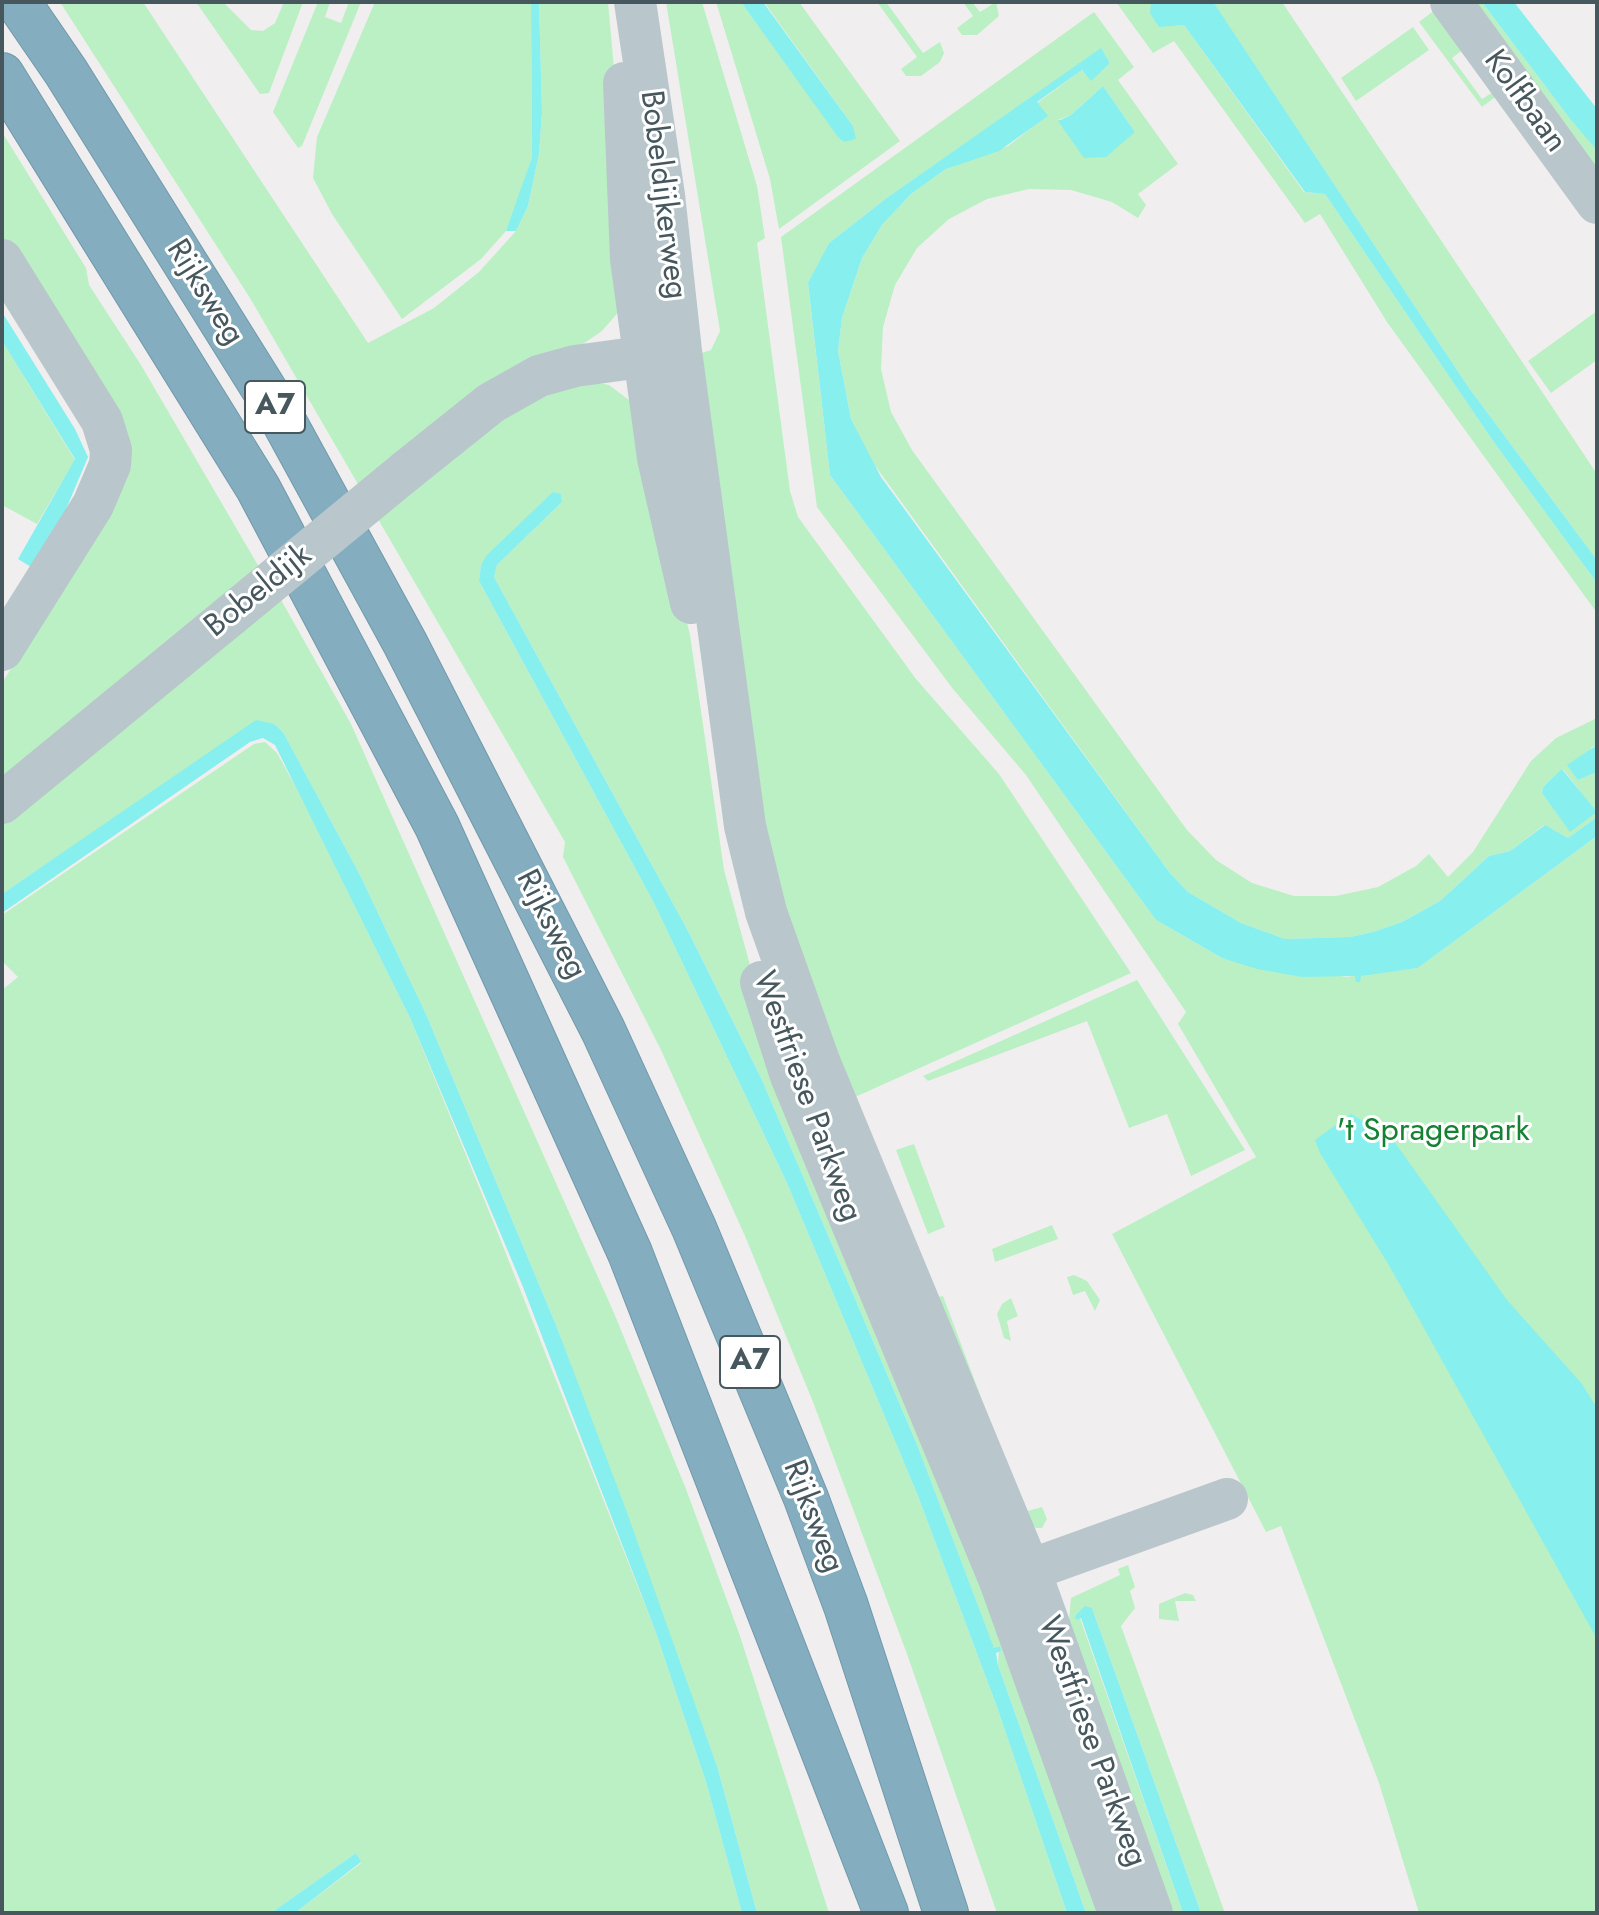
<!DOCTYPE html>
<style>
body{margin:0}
#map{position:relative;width:1599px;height:1915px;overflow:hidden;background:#f1eeef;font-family:Jost,sans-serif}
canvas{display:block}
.frame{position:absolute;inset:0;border:4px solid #46575d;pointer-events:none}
</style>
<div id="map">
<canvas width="1599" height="1915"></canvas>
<div class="frame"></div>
</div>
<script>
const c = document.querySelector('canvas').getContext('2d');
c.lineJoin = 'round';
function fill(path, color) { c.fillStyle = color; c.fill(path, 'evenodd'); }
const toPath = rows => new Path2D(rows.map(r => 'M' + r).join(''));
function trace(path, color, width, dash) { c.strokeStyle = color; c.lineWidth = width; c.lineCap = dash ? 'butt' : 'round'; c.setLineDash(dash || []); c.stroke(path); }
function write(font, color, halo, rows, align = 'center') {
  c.font = font + ' Jost,sans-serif'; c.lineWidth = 6; c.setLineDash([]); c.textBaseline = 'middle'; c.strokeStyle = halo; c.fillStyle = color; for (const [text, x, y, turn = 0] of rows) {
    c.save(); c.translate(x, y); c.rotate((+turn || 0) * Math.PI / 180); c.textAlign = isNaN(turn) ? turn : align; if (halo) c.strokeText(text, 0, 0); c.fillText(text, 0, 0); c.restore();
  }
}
fill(toPath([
 [60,2,143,2,368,343,434,308,479,272,516,231,528,206,539,154,542,113,539,2,608,2,618,113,621,309,602,331,580,346,359,486,250,298],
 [196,2,223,2,251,30,263,31,275,23,284,2,303,2,269,93,260,94],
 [318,2,330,2,325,17,341,23,349,2,361,2,302,146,298,148,273,112],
 [375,2,531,2,532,157,513,215,506,231,481,259,402,319,332,214,313,178,317,137],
 [666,2,702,2,757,186,765,238,757,243,790,491,798,517,916,679,999,774,1131,973,844,1102,785,947,689,357,711,350,720,331],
 [716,2,741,2,809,95,853,126,764,2,799,2,900,141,779,229,770,179],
 [877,2,886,2,923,53,940,42,944,53,940,62,921,76,906,76,901,69,917,57],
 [963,2,972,2,980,12,996,2,999,16,977,35,962,35,957,28,973,16],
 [1116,2,1151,2,1159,26,1184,25,1304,192,1325,194,1493,441,1597,583,1597,613,1387,322,1320,214,1305,223,1174,41,1153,53],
 [1213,2,1282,2,1597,474,1597,560,1469,388],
 [1466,2,1482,2,1570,119,1590,140,1597,150,1597,183],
 [1440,6,1469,45,1452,58,1482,99,1499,88,1502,92,1482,107,1419,22],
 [1094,12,1134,67,1118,80,1178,164,1138,194,1146,205,1138,218,1112,202,1071,190,1029,189,987,199,949,219,917,248,895,285,883,327,881,369,891,412,912,450,1187,830,1216,860,1252,883,1294,896,1336,896,1378,887,1416,866,1429,854,1448,877,1473,852,1531,761,1556,738,1597,718,1597,745,1591,748,1578,780,1597,772,1597,817,1568,838,1544,825,1510,851,1489,856,1440,901,1402,922,1373,932,1350,937,1285,939,1241,923,1188,892,1170,873,871,460,851,419,838,351,842,318,862,258,882,225,911,194,946,169,1008,146,1047,116,1037,103,1082,70,1091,80,1103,70,1110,63,1101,49,888,197,829,243,808,284,830,475,1156,920,1222,958,1346,977,1418,968,1597,836,1597,1913,1419,1913,1379,1783,1281,1526,1266,1532,1112,1234,1256,1157,1178,1024,1186,1012,1026,775,953,689,817,507,781,237],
 [1103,86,1135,132,1058,120,1071,115],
 [1563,769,1596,812,1570,831,1542,793,1543,787],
 [1413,27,1429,50,1356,101,1341,78],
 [2,132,86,268,89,285,141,365,259,567,2,778,2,683,115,501,2,240],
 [1597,311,1597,360,1551,393,1528,361],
 [2,341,75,460,37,524,2,505],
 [589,381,609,385,633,403,690,635,724,870,774,1053,1111,1913,1086,1913,998,1665,999,1646,994,1649,918,1447,762,1080,687,929,494,577,497,565,562,502,561,494,481,565,479,581,654,903,787,1183,918,1496,997,1707,1067,1913,997,1913,907,1654,813,1402,745,1236,661,1050,563,857,565,842,378,519,505,410],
 [280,598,351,724,614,1313,686,1489,739,1633,829,1913,757,1913,718,1769,556,1325,426,1014,360,875,283,732,274,724,107,823,2,894,2,818],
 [265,742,277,753,298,791,410,1018,495,1226,655,1630,706,1782,742,1913,295,1913,361,1863,356,1853,271,1913,2,1913,2,990,18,977,2,961,2,915,254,744],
 [1137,980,1245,1150,1191,1176,1167,1114,1129,1128,1087,1021,928,1081,923,1076],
 [914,1144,945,1227,928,1234,896,1150],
 [1052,1225,1058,1239,995,1262,992,1249],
 [1074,1275,1087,1281,1100,1300,1095,1311,1085,1291,1073,1295,1067,1277],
 [943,1296,1024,1512,1042,1507,1047,1519,1042,1528,1036,1528,1025,1520,1012,1503,960,1373,966,1370,938,1297],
 [1011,1298,1018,1316,1007,1321,1011,1341,1004,1338,997,1314,1002,1304],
 [1128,1565,1135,1587,1130,1591,1135,1608,1121,1626,1225,1913,1201,1913,1092,1608,1075,1616,1080,1618,1183,1913,1160,1913,1068,1631,1071,1598,1120,1575,1118,1569],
 [1185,1593,1193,1595,1196,1601,1175,1601,1179,1621,1159,1619,1159,1604]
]), '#bbf0c4');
fill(toPath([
 [531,2,539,2,542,113,539,154,528,206,516,231,506,231,532,157],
 [741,2,763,2,853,126,856,139,844,142,838,137],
 [1151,2,1214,3,1469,388,1597,560,1597,583,1493,441,1325,194,1305,192,1184,25,1159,27,1150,13],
 [1482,2,1514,2,1597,109,1597,150,1570,119],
 [1101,48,1110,63,1103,70,1091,81,1082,70,1037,102,1048,116,999,151,946,169,911,194,882,225,862,258,842,318,838,351,851,419,881,477,1170,873,1188,892,1241,923,1285,939,1350,937,1373,932,1402,922,1440,901,1489,856,1510,851,1545,825,1568,838,1597,817,1597,836,1418,968,1361,976,1360,982,1356,982,1355,976,1302,977,1257,969,1222,958,1156,920,830,475,808,283,829,243,888,197],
 [1103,86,1135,132,1106,157,1084,158,1058,121,1071,115],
 [2,312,75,429,88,457,64,514,31,567,18,559,75,459,2,341],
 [553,492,561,494,562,502,497,565,494,577,687,929,762,1080,918,1447,994,1648,1000,1646,1001,1651,996,1653,998,1665,1086,1913,1067,1913,997,1707,918,1496,787,1183,654,903,479,581,481,565,487,555],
 [256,720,274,724,283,732,360,875,426,1014,556,1325,625,1507,718,1769,757,1913,742,1913,706,1782,655,1630,523,1287,410,1018,275,745,263,738,250,742,2,913,2,894],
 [1597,745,1597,772,1578,780,1567,765],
 [1562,769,1597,812,1570,832,1542,793,1543,787],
 [1351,1114,1391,1137,1507,1300,1582,1384,1597,1408,1597,1639,1390,1267,1320,1153,1315,1140],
 [1085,1606,1092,1608,1201,1913,1183,1913,1081,1618,1076,1620,1075,1616],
 [356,1853,361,1862,295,1913,271,1913]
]), '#87efee');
const highway = toPath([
 [18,2,66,72,282,418,405,643,603,1030,694,1228,806,1498,846,1606,946,1913],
 [2,75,258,488,437,826,630,1253,886,1913]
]);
trace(highway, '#7099ab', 46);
trace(toPath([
 [635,2,664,195,681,351,745,826,766,912,819,1061,1030,1571,1152,1913],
 [1451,2,1597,203],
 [624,83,631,259,658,458,691,603],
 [2,260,102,421,111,450,110,465,93,505,2,650],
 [406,471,491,403,539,376,575,366,671,353],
 [2,803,231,615],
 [761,982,791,1076,1000,1581,1119,1913],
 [1005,1579,1227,1499]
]), '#b9c7cc', 42);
trace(highway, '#84aebf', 44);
trace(toPath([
 [231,615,406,471]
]), '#b9c7cc', 42);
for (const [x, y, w] of [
 [275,407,60],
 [750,1362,60]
]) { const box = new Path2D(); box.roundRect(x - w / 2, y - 26, w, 52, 6); c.fillStyle = '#fff'; c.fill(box); trace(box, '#46575d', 2); }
write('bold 30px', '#46575d', null, [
 ["A7",275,407],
 ["A7",750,1362]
]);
write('32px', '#46575d', '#fff', [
 ["Kolfbaan",1524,102,54],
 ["Bobeldijkerweg",662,195,83],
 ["Rijksweg",204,293,58],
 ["Bobeldijk",259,592,-39],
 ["Rijksweg",550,925,63],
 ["Westfriese Parkweg",806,1097,70],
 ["Rijksweg",812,1517,69],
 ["Westfriese Parkweg",1091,1742,70]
]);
write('32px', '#148133', '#fff', [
 ["'t Spragerpark",1433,1132]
]);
</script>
